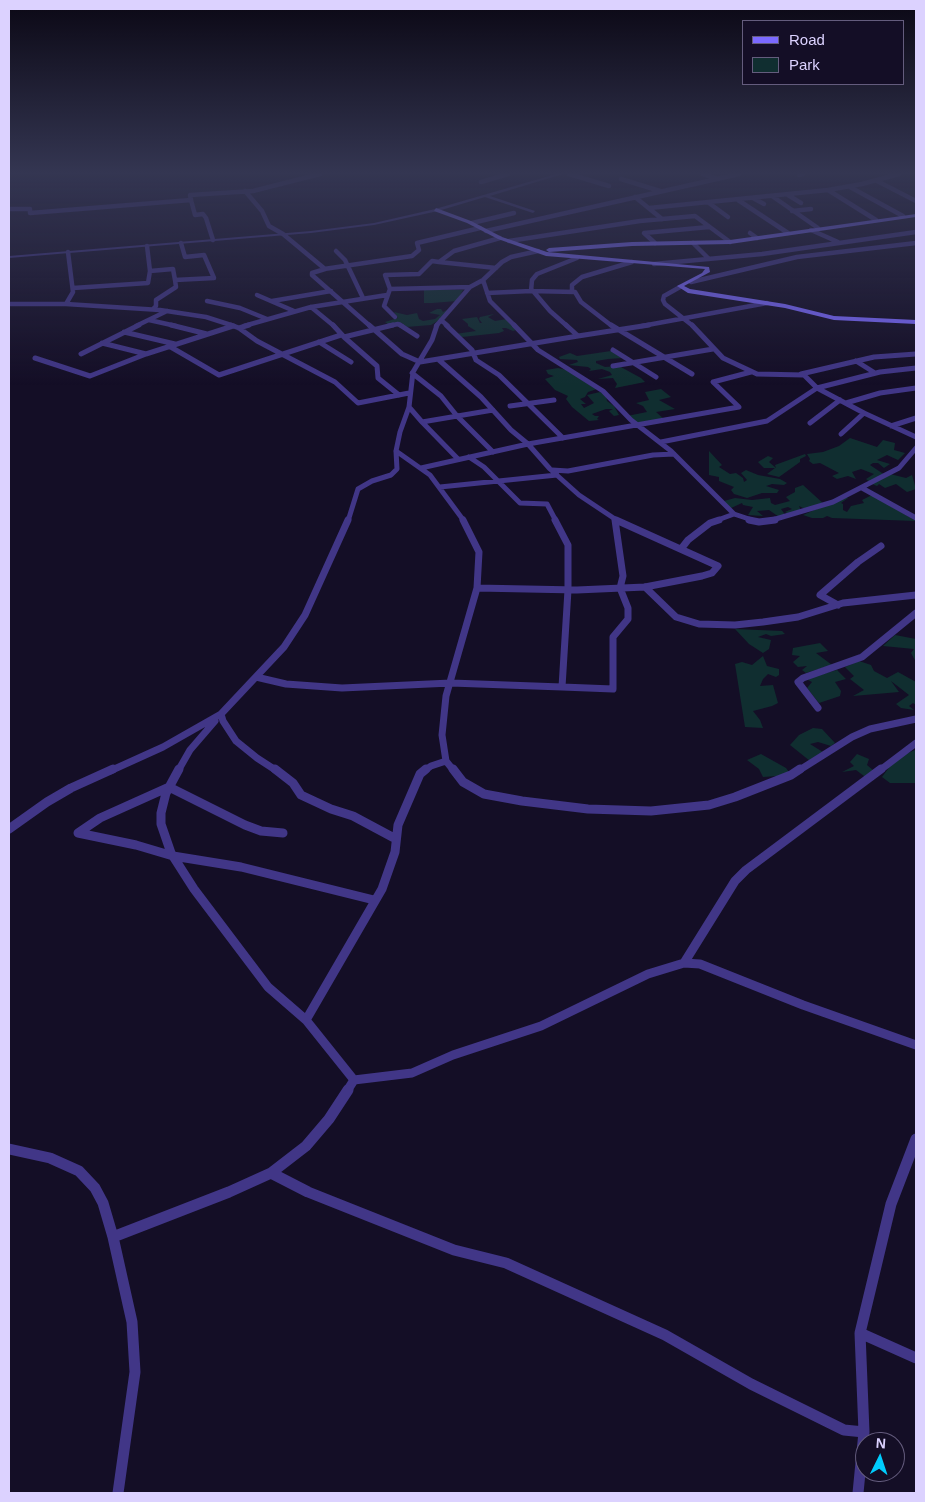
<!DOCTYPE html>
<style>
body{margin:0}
#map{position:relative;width:925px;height:1502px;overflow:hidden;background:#140e26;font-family:Helvetica,sans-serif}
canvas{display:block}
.frame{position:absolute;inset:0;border:10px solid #dcd2ff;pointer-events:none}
.legend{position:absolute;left:742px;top:20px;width:162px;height:65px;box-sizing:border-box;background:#140e26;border:1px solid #645c7d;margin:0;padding:6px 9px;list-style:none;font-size:15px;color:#dcd2ff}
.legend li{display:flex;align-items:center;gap:10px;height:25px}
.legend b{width:25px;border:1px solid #645c7d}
.north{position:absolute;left:855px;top:1432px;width:50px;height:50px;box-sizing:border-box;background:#140e26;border:1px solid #645c7d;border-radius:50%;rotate:4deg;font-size:14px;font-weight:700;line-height:20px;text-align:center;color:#dcd2ff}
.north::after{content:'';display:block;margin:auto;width:18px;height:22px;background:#00ccfd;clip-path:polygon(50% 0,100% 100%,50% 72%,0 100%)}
</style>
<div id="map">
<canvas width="925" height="1502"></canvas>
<div class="frame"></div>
<ul class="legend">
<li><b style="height:6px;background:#7b69ff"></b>Road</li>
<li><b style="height:14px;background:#102e30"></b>Park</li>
</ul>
<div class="north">N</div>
</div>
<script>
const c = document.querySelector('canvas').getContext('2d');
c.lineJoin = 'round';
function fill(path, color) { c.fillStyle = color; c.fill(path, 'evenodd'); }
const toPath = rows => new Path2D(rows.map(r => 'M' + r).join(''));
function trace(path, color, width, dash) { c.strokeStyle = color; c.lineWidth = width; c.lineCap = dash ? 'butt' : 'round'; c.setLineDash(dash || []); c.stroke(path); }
fill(toPath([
 [424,289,463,290,457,301,432,303,424,303],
 [437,309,441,309,443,312,449,309,441,319,431,325,406,327,402,325,403,323,389,325,385,322,398,318,394,312,407,315,417,313,419,319,423,321,435,319,440,315,429,313],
 [494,314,488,317,495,321,507,319,516,330,513,331,506,328,502,328,504,331,499,333,462,337,455,334,476,331,468,326,468,324,462,319,477,317,480,323,482,323,479,319,480,317],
 [611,351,622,358,608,359,596,361,596,363,605,367,619,366,641,378,645,382,615,388,617,384,613,378,598,379,612,375,610,372,602,369,589,371,591,369,588,367,569,365,578,362,577,360,560,359,559,357,570,353,577,356],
 [558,368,567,370,597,389,588,392,585,397,580,399,586,404,581,404,584,408,594,403,587,395,600,392,606,395,607,401,614,406,619,415,614,416,609,411,613,409,606,409,592,414,595,416,599,416,597,419,599,420,589,421,572,407,566,399,568,396,555,390,545,379,554,376,548,374,546,370],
 [661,389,671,397,659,400,675,409,656,412,664,419,646,423,635,422,627,416,647,412,643,406,636,403,649,400,645,392],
 [850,438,877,447,883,440,895,443,894,450,905,453,898,460,887,455,877,460,890,464,884,468,878,463,873,463,870,465,885,475,890,474,906,478,912,475,916,489,907,492,896,484,885,488,879,484,877,486,872,484,866,479,874,474,861,469,852,472,856,479,848,476,837,479,832,476,839,473,820,463,813,464,809,461,810,459,807,454,823,452,839,446],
 [709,451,722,465,719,467,730,474,736,473,743,478,744,482,747,480,741,473,746,470,758,475,780,479,787,483,784,485,772,484,766,486,779,490,777,493,762,493,747,498,734,494,731,490,734,487,719,481,719,477,709,475],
 [805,454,806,456,800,459,800,462,779,477,767,474,775,468,764,468,758,462,768,456,773,458,769,462,776,468,775,465],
 [803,485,825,505,843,496,848,498,841,503,843,504,843,510,847,512,851,506,864,503,862,500,872,495,916,521,832,518,827,516,823,518,812,518,803,515,819,508,807,510,799,506,802,513,791,515,785,512,792,509,788,507,781,509,786,516,782,519,769,510,757,511,763,516,748,515,753,507,743,505,742,503,729,509,724,501,735,498,752,500,770,498,771,503,775,505,790,501,786,497,795,492,795,488],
 [735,629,782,631,785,634,771,636,766,634,758,637,771,640,769,649,763,653,749,644],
 [895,635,916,639,916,662,911,653,914,649,883,646],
 [820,643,828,651,816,653,832,665,806,673,802,670,807,666,798,667,793,662,800,656,792,655,793,648],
 [763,656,767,666,779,669,779,675,776,677,768,674,763,679,760,686,773,685,778,703,772,706,753,711,760,720,763,728,745,727,735,664,742,662,752,665],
 [859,661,871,665,874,671,887,678,898,672,916,682,916,705,913,703,909,706,914,710,901,708,896,704,909,695,891,681,899,692,853,696,864,690,850,679,854,676,845,667],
 [837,670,846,679,835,682,841,691,840,696,819,703,807,688,812,682,808,680,812,677],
 [813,728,822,729,835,743,831,746,818,742,810,744,826,754,810,761,790,745,799,735],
 [915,750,916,783,890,783,882,777,896,758],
 [761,754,786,768,791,775,763,777,759,769,747,760],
 [857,754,869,759,867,765,874,771,868,779,856,770,842,772,854,766,850,762]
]), '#102e30');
trace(toPath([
 [569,174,609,186],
 [703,174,718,179],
 [799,175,803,174],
 [621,179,660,191],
 [877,181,916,201],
 [481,182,508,174],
 [850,187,903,216],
 [828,190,876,220],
 [245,191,262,211,269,226,283,234,325,269,312,273,312,275,370,326],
 [788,195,801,203],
 [772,196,818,228],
 [635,197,662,219],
 [753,198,764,204],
 [191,200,195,215,203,214,206,218,213,240],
 [738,200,788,233],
 [709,203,728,217],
 [649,208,828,190,862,184,899,174],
 [9,209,30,209,30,213,191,200,190,195,253,191,320,174],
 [792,211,811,209],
 [472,223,514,213],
 [811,230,838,242],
 [486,231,739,174],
 [750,233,757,238],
 [509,241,640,221,695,216,730,242],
 [655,243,644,233,709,227],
 [693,243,709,259],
 [336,251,345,260,363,298],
 [439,262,496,268],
 [654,264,762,254,916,232],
 [324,269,412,256,419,250,417,243,480,228],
 [150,271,173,269,175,280],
 [483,280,490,301,515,326],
 [691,282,797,257,916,243],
 [680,287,664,296,663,300,665,304,693,326],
 [73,288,148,283,150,271,147,246],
 [390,289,470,287],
 [531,291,575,292,581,302,612,326],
 [533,291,550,311,567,326],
 [572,292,572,285,582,277,632,262],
 [487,293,531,291,532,280,537,274,577,258],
 [257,295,294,311],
 [207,301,240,308,267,319],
 [272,301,331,291],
 [9,304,66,304,160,310,206,317,234,326],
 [66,304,73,292,68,252],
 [311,307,334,326],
 [153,309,156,306,156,300,176,287,175,280,214,278,204,255,185,257,181,243],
 [395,317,384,306,390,289,385,275,419,274,432,261,439,262,454,251,500,238],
 [149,320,176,326],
 [441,320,448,326],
 [136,326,167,311],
 [244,326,311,307,387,295],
 [388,326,398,324,402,326],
 [436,326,470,287,483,280,502,262,511,257,538,251],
 [642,326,767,303]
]), '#413687', 4.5);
trace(toPath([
 [171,325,207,334],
 [231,325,239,328,257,341,335,382,358,403,409,393],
 [333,325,344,337,393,325],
 [369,325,402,354,420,362,578,336,566,325],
 [400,325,417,336],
 [446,325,472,350,476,360,499,375,563,438],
 [514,325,538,350,603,391,631,420,671,451,734,514,755,521],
 [611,325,692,374],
 [692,325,723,358,757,374,804,375,817,388,864,413,916,437],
 [239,328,249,325],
 [124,332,175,344],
 [578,336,649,325],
 [344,337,377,366,378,378,399,395],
 [319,342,351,362],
 [102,343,146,354],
 [169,346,219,375,341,335],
 [613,350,656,377],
 [81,354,139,325],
 [35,358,90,376,146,354,233,326],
 [439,360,481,397,511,430,528,444,739,407,713,382,751,372],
 [856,361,875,373],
 [613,366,713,349],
 [412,373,441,396,457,416,493,452],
 [801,374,874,357,916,354],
 [846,403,880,393,916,388],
 [510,406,554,400],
 [409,407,422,422,493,410],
 [422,422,458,459],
 [810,423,840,400],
 [891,426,916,418],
 [841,434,864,413],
 [661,442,767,421,817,388,880,372,916,368],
 [396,451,430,475,464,521],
 [469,457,484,467,520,503,547,504,556,521],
 [421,468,528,444,550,469,579,495,618,521],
 [552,470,568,471,653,455,674,454],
 [440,487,557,475],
 [862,488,916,518],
 [615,519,615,521],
 [348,521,358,489,372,481,391,475,397,469,396,451,400,432,409,407,413,372,432,340,437,325],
 [715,521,734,514],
 [769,521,833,502,899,468,916,448]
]), '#413687', 5);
trace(toPath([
 [749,520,759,522,775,520],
 [681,549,688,540,710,523,719,520],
 [645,587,676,617,699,624,735,625,763,622,798,617,843,603,916,595],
 [477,588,577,590,645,587,702,576,712,573,718,566,616,520],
 [838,605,820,595,858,562,881,546],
 [256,677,286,684,342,688,451,683,562,687,568,590,568,545,555,520],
 [562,687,613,689,613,637,628,619,628,608,620,588,623,576,615,520],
 [818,708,798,682,803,678,862,657,916,613],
 [221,714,223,721,236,741,257,758,277,771],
 [110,771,163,747,221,714,284,647,305,615,348,520],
 [178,771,190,750,215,721],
 [424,771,431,766,446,761],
 [454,771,446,761,442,735,446,696,477,588,479,552,463,520],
 [798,771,852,737,870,729,916,719],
 [879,771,916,743]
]), '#413687', 7);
trace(toPath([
 [179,769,166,793,161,813,161,824,171,853,194,889,268,987,306,1020,354,1080],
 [275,769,293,783,301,795,331,809,353,816,396,839],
 [453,769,463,782,484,794,522,801,588,809,651,811,709,805,735,797,791,775,800,769],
 [9,829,47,802,71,788,113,769],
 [78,833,136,845,173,856,241,867,374,900],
 [78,833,100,818,169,787,245,825,261,831,283,833],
 [684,963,735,881,746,870,881,769],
 [306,1020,382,889,395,852,398,825,420,774,426,769],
 [347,1091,354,1080,412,1073,453,1055,541,1026,648,974,684,963,700,964,803,1005,916,1045]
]), '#413687', 9);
trace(toPath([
 [9,1149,50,1158,79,1171,95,1188,103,1203,113,1237,229,1192,271,1173,308,1192,454,1250,506,1263,665,1335,751,1384,844,1430,864,1432,860,1333,916,1358],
 [271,1173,306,1146,329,1119,348,1090],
 [113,1237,132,1322,135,1372,118,1493],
 [860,1333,891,1204,916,1139],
 [858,1493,864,1432]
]), '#413687', 11);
fill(toPath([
 [556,174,563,174,490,196,535,211,533,213,485,197,438,211,374,225,311,233,9,258,9,256,311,231,374,223,435,209,556,174]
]), '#413687');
fill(toPath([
 [436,208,471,221,502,237,547,252,709,267,710,272,684,286,690,289,785,304,834,316,916,320,916,324,834,320,785,308,688,293,677,286,702,273,705,269,546,256,498,239,467,223,434,211,436,208],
 [916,214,916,217,730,244,632,246,549,252,546,250,549,248,632,242,730,240,916,214]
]), '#7b69ff');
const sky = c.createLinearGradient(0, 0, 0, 385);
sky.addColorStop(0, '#0b0815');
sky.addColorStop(0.45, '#343652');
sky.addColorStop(1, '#34365200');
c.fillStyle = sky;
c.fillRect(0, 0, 925, 385);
</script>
